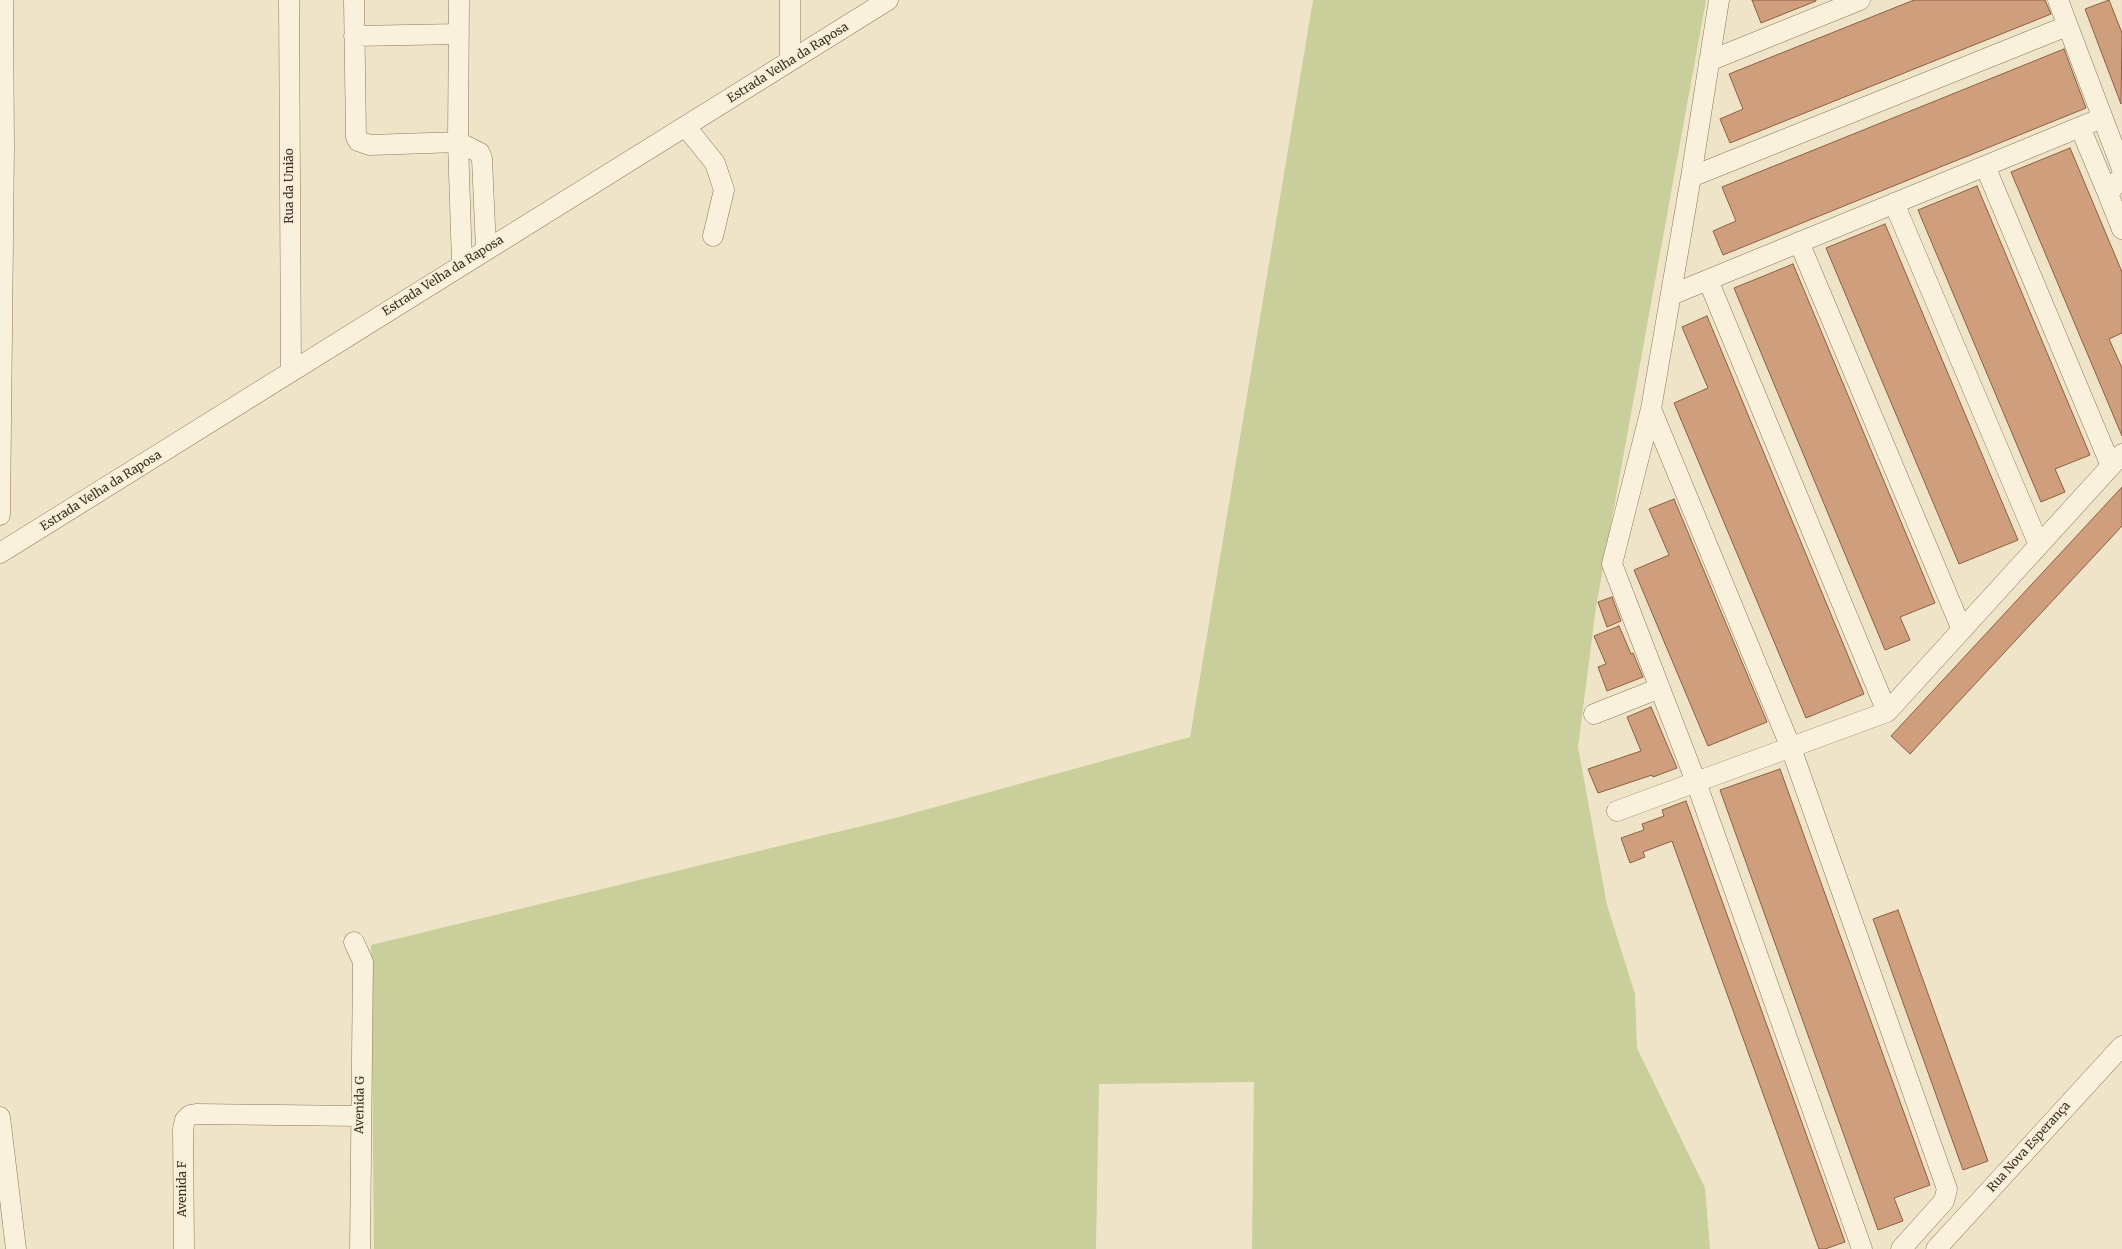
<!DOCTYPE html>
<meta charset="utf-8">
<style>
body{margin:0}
canvas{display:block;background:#f0e4c8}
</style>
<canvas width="2122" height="1249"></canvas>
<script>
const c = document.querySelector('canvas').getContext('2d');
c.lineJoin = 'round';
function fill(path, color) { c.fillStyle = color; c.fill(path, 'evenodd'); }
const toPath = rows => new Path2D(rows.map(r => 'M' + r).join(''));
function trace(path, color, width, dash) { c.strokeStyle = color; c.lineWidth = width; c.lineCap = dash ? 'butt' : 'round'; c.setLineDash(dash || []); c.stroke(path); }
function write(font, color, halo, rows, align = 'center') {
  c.font = font + ' Merriweather,serif'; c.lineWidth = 4; c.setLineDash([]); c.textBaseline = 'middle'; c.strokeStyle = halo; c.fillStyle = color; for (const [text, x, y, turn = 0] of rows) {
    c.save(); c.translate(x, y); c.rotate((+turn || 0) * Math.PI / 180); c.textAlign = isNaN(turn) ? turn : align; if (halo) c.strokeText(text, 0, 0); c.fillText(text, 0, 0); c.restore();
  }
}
fill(toPath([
 [1313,0,1706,0,1596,607,1578,747,1607,905,1635,994,1637,1048,1705,1188,1710,1249,1252,1249,1254,1082,1099,1084,1096,1249,374,1249,371,945,899,817,1190,737]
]), '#c9cf9b');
const building = toPath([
 [1752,0,1816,0,1816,1,1761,23,1752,0],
 [1914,0,2045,0,2051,14,1730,143,1720,119,1743,109,1729,74,1914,0],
 [2109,0,2122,33,2121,104,2085,9,2109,0],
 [2064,49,2086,108,1723,255,1713,231,1736,221,1722,187,2064,49],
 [2070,148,2122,272,2122,333,2109,339,2122,368,2122,436,2011,172,2070,148],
 [1977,186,2090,455,2055,469,2065,492,2041,502,1918,210,1977,186],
 [1885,224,2018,540,1959,564,1826,248,1885,224],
 [1793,264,1935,603,1900,617,1910,640,1885,650,1734,288,1793,264],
 [1707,316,1864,694,1806,718,1674,403,1708,388,1682,327,1707,316],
 [2122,487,2122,526,1910,754,1891,736,2122,487],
 [1674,499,1767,722,1708,746,1634,570,1669,555,1649,509,1674,499],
 [1612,597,1621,621,1607,627,1598,602,1612,597],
 [1619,626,1631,654,1633,653,1643,677,1607,691,1598,667,1606,664,1594,636,1619,626],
 [1651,707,1677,768,1653,777,1652,775,1598,793,1588,769,1641,751,1627,717,1651,707],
 [1780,769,1930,1185,1894,1198,1903,1221,1878,1230,1720,790,1780,769],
 [1686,801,1845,1242,1825,1249,1819,1249,1672,841,1643,852,1645,857,1630,863,1621,838,1644,830,1642,824,1664,816,1662,810,1686,801],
 [1898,910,1988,1161,1963,1170,1873,919,1898,910]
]);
fill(building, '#cf9f7d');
trace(building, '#8d5f41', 1);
const minor = toPath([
 [289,0,291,372],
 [354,0,356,137,358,141,370,145,458,142,480,153,482,159,486,249],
 [459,0,458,142,462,264],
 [790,0,790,61],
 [1719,0,1691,177,1651,409,1612,564,1696,782,1862,1249],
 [2058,0,2122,169],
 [354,36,459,34],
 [1709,61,1860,0],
 [686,127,715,163,724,190,713,236],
 [2080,127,2108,194,2122,176],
 [1985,166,2111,466],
 [1691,177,2067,26],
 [2108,194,2122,229],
 [1894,203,2039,545],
 [1799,242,1962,630],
 [1708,280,1887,712],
 [1671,295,2102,118],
 [1651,409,1791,748,1947,1189,1944,1201,1901,1249],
 [0,515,4,147,3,0],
 [0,553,888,0],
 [1594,714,1660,688],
 [1617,811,1887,712,2122,454],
 [354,942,363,962,360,1249],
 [0,1117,16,1249],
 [184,1249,183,1129,185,1120,190,1115,196,1114,360,1116],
 [1936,1249,2122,1046]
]);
trace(minor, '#8d765c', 21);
trace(minor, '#faf1dc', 20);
write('12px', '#3d2e20', '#f7eed8', [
 ["Estrada Velha da Raposa",788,63,-32],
 ["Rua da União",290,186,-90],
 ["Estrada Velha da Raposa",443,276,-32],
 ["Estrada Velha da Raposa",101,491,-32],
 ["Avenida G",360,1105,-89],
 ["Rua Nova Esperança",2029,1147,-48],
 ["Avenida F",183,1189,-90]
]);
</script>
